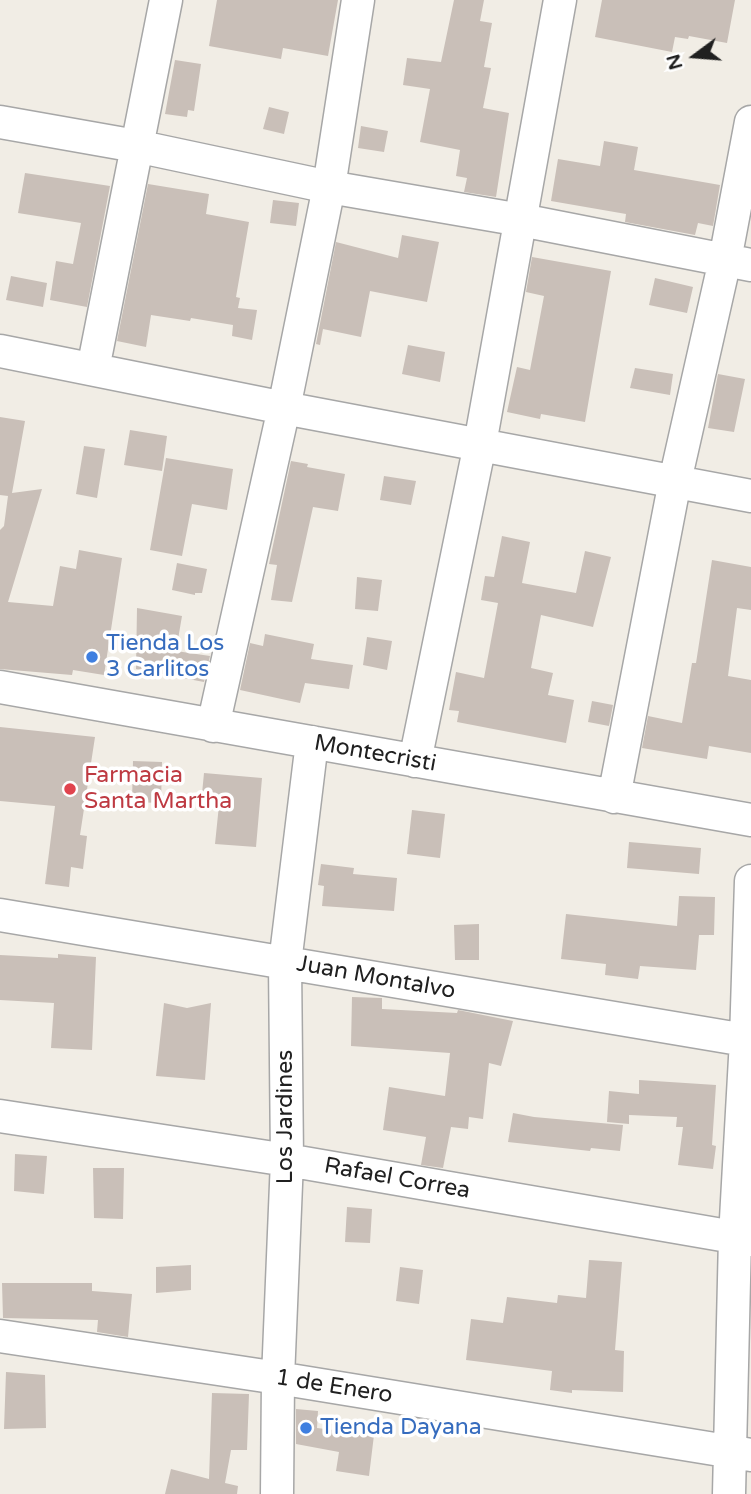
<!DOCTYPE html>
<style>
body{margin:0}
#map{position:relative;width:751px;height:1494px;overflow:hidden;background:#f1ede5;font-family:"Varela Round",sans-serif}
canvas{display:block}
.north{position:absolute;left:660px;top:21px;width:70px;height:70px;-webkit-text-stroke:5px #fff;paint-order:stroke;rotate:254deg;font-size:19px;font-weight:700;line-height:28px;text-align:center;color:#202020}
.north::after{content:'';display:block;margin:auto;width:24px;height:32px;background:#202020;clip-path:polygon(50% 0,100% 100%,50% 72%,0 100%)}
</style>
<div id="map">
<canvas width="751" height="1494"></canvas>
<div class="north">N</div>
</div>
<script>
const c = document.querySelector('canvas').getContext('2d');
c.lineJoin = 'round';
function fill(path, color) { c.fillStyle = color; c.fill(path, 'evenodd'); }
const toPath = rows => new Path2D(rows.map(r => 'M' + r).join(''));
function trace(path, color, width, dash) { c.strokeStyle = color; c.lineWidth = width; c.lineCap = dash ? 'butt' : 'round'; c.setLineDash(dash || []); c.stroke(path); }
function write(font, color, halo, rows, align = 'center') {
  c.font = font + ' "Varela Round",sans-serif'; c.lineWidth = 7; c.setLineDash([]); c.textBaseline = 'middle'; c.strokeStyle = halo; c.fillStyle = color; for (const [text, x, y, turn = 0] of rows) {
    c.save(); c.translate(x, y); c.rotate((+turn || 0) * Math.PI / 180); c.textAlign = isNaN(turn) ? turn : align; if (halo) c.strokeText(text, 0, 0); c.fillText(text, 0, 0); c.restore();
  }
}
fill(toPath([
 [217,0,338,0,328,56,283,48,281,59,209,46],
 [454,0,484,0,480,21,492,23,484,67,491,68,483,108,509,113,496,197,464,192,467,178,456,176,460,150,420,142,430,89,403,85,407,58,441,62],
 [602,0,735,0,727,43,689,36,688,39,675,37,672,52,595,37],
 [175,60,201,64,194,111,188,110,187,117,165,114],
 [269,107,289,112,284,134,263,129],
 [361,126,388,131,384,152,358,148],
 [604,141,638,147,634,170,720,185,713,226,698,223,695,235,625,222,626,214,551,201,558,159,600,166],
 [25,173,110,186,87,307,50,300,56,261,73,264,81,223,18,213],
 [148,184,209,194,206,214,249,222,236,297,240,298,238,308,257,310,252,340,232,336,233,325,191,318,190,321,151,315,146,347,117,341],
 [273,200,299,203,296,226,270,223],
 [402,235,439,242,427,302,370,291,361,337,323,329,320,345,316,344,336,242,398,258],
 [532,257,611,271,585,422,541,414,540,419,507,412,517,367,530,370,544,296,526,292],
 [11,276,47,283,43,307,6,300],
 [655,278,693,287,687,313,649,305],
 [408,345,445,352,440,382,402,374],
 [635,368,673,374,670,395,630,388],
 [718,374,745,379,734,432,708,428],
 [0,417,25,421,12,493,42,489,8,602,53,606,60,566,76,569,79,550,122,558,104,675,73,670,72,675,0,669,0,530,4,526,8,496,0,495],
 [130,430,167,436,162,471,124,465],
 [84,446,105,449,97,498,76,494],
 [166,458,233,469,227,510,192,504,182,556,150,550],
 [291,461,308,464,307,467,345,474,338,511,313,507,292,602,271,600,277,565,269,564],
 [384,476,416,481,411,505,380,500],
 [502,536,530,542,522,583,576,593,585,551,611,557,593,627,541,615,531,668,553,673,548,695,574,700,566,743,457,722,459,711,449,710,456,672,484,678,498,603,481,600,485,576,494,577],
 [712,560,751,567,751,610,737,608,728,676,751,680,751,753,709,746,707,759,642,748,648,716,682,723,692,663,696,663],
 [177,563,207,569,202,593,195,593,195,595,172,590],
 [357,577,382,580,378,611,355,609],
 [137,608,182,616,176,651,210,656,204,682,136,669],
 [265,634,314,644,311,659,353,665,349,689,305,683,300,703,240,690,250,643,263,646],
 [367,637,392,641,387,670,363,665],
 [592,701,613,705,609,726,588,722],
 [0,727,95,737,80,835,87,836,83,869,71,867,69,887,45,884,55,806,0,801],
 [133,761,162,762,161,803,132,802],
 [204,773,262,778,256,847,215,844,219,805,201,804],
 [412,810,445,814,440,858,407,854],
 [629,842,701,848,699,874,627,868],
 [321,864,354,868,353,874,397,878,394,911,322,906,324,886,318,885],
 [679,896,715,897,714,935,699,935,696,970,640,966,638,979,605,975,606,964,561,959,566,914,677,926],
 [479,924,479,960,455,960,454,925],
 [58,954,96,957,92,1050,51,1048,54,1003,0,1000,0,955,58,958],
 [352,997,382,998,382,1009,457,1013,458,1010,513,1021,501,1066,489,1063,483,1119,469,1117,468,1129,451,1127,443,1168,421,1165,426,1137,383,1130,389,1087,445,1096,450,1053,351,1046],
 [164,1003,187,1008,211,1003,205,1080,156,1076],
 [639,1080,716,1085,712,1145,716,1146,713,1169,678,1165,683,1127,676,1127,677,1117,629,1115,629,1124,607,1122,609,1091,639,1094],
 [513,1113,534,1117,623,1125,620,1151,591,1148,590,1151,508,1142],
 [15,1154,47,1156,44,1194,14,1191],
 [93,1168,124,1168,123,1219,94,1218],
 [347,1207,372,1209,370,1243,345,1242],
 [589,1260,622,1262,615,1350,624,1351,623,1392,572,1390,572,1393,550,1390,552,1371,466,1360,471,1319,503,1323,507,1297,557,1303,558,1295,586,1298],
 [191,1265,191,1290,156,1293,156,1267],
 [400,1267,423,1270,419,1304,396,1301],
 [2,1283,92,1283,92,1291,132,1294,128,1337,97,1332,98,1320,3,1318],
 [6,1372,45,1375,46,1428,4,1429],
 [212,1393,249,1394,247,1450,231,1450,225,1483,238,1486,237,1494,165,1494,171,1469,209,1479],
 [296,1409,318,1411,317,1428,374,1435,369,1476,336,1471,339,1452,296,1444]
]), '#c9bfb8');
const minor = toPath([
 [0,122,136,146,329,187,521,220,751,265],
 [0,351,284,408,751,496],
 [93,369,166,0],
 [0,687,751,820],
 [213,726,284,408,329,187,358,0],
 [415,761,480,444,560,0],
 [614,797,675,481,725,260,751,122],
 [0,915,751,1041],
 [0,1116,287,1160,751,1240],
 [0,1336,278,1378,751,1455],
 [277,1494,278,1378,287,1160,285,963,312,742],
 [729,1494,735,1237,746,1040,751,881]
]);
trace(minor, '#a7a7a7', 35);
trace(minor, '#fff', 32);
for (const [x, y, r, color] of [
 [92,657,7,"#3f7fe0"],
 [70,789,7,"#e0444e"],
 [306,1428,7,"#3f7fe0"]
]) { const dot = new Path2D(); dot.arc(x, y, r, 0, 2 * Math.PI); c.fillStyle = color; c.fill(dot); trace(dot, '#fff', 2.5); }
write('23px', '#366cbe', '#fff', [
 ["Tienda Los",106,644],
 ["3 Carlitos",106,670],
 ["Tienda Dayana",320,1428]
], 'left');
write('23px', '#202020', '#fff', [
 ["Montecristi",375,754,10],
 ["Juan Montalvo",376,978,10],
 ["Los Jardines",286,1117,-90],
 ["Rafael Correa",397,1179,10],
 ["1 de Enero",334,1387,9]
]);
write('23px', '#be3a42', '#fff', [
 ["Farmacia",84,776],
 ["Santa Martha",84,802]
], 'left');
</script>
